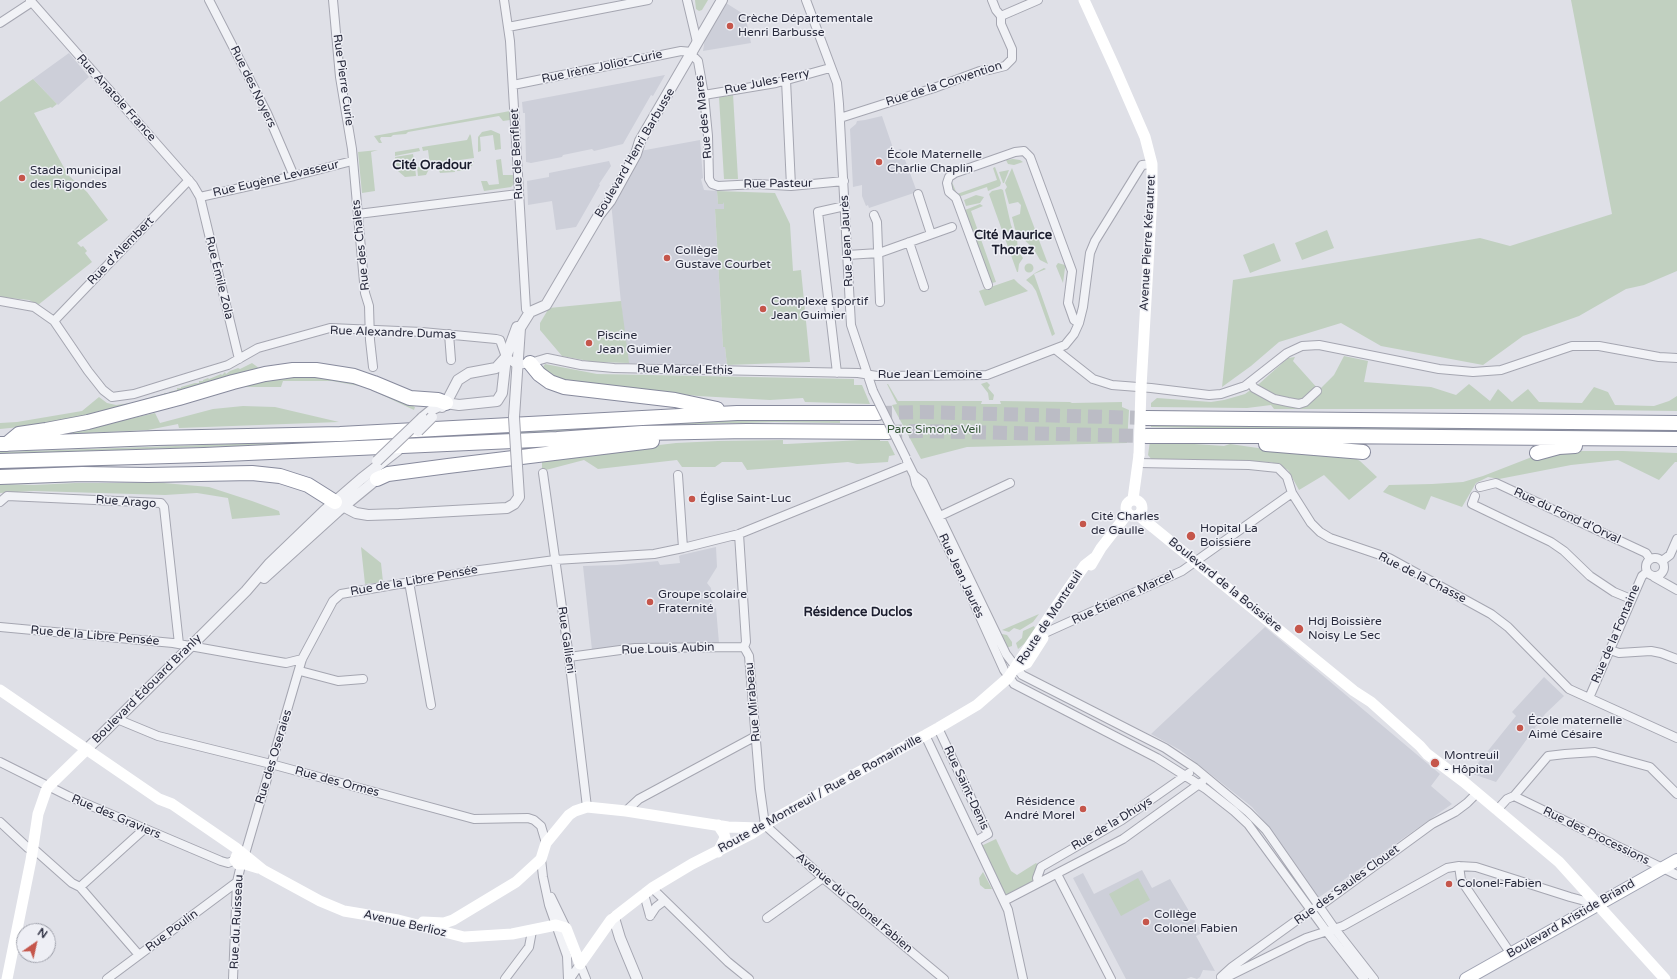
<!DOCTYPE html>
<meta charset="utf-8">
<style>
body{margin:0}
#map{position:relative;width:1677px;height:979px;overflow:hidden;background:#dfe0e7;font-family:"Varela Round",sans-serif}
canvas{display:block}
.north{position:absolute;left:16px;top:923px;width:40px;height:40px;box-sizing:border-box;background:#eeeff5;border:1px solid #9fa1ab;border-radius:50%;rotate:34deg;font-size:11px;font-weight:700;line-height:16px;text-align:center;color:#292b3d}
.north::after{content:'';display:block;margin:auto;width:14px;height:18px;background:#c5564b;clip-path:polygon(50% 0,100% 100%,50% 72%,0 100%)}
</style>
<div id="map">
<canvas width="1677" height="979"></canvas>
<div class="north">N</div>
</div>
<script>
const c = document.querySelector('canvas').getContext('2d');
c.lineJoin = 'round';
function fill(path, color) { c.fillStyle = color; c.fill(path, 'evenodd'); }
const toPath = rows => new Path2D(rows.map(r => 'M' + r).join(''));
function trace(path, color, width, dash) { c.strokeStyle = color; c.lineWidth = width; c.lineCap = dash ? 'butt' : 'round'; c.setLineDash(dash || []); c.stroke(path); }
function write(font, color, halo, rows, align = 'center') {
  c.font = font + ' "Varela Round",sans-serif'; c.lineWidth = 3; c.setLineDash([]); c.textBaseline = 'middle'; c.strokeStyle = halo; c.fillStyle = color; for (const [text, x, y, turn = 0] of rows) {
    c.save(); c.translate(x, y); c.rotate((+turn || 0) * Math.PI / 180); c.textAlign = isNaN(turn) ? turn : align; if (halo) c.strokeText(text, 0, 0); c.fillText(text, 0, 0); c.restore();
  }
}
fill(toPath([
 [726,3,745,15,751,43,703,51,705,38],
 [69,53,89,77,58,105,33,79],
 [665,75,653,96,651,95,623,144,594,151,592,149,563,155,562,157,531,163,526,162,525,113,523,113,522,102],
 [882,116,894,151,901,149,917,192,869,208,868,205,866,206,862,196,862,185,853,187,850,129,856,124,857,121,865,120],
 [700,140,703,178,701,179,702,183,704,190,717,191,718,204,724,202,724,209,715,209,723,347,725,347,727,365,627,363,611,202,640,151],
 [609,161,611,166,599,184,600,185,576,227,556,230,552,201,528,205,527,181,549,177,549,173],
 [716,547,717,567,707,583,711,588,713,608,716,608,719,643,677,646,657,644,625,645,592,650,583,566,617,565,658,561,660,565,680,563,679,556,681,555],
 [1265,627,1440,774,1431,786,1452,804,1318,898,1268,826,1252,807,1180,750,1151,734],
 [1544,677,1564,696,1545,714,1496,782,1470,773,1516,716,1512,712],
 [1142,870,1152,888,1170,879,1202,933,1196,936,1215,971,1203,970,1200,977,1197,979,1191,977,1186,979,1126,979,1073,878,1083,873,1094,894]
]), '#cdcfd9');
fill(toPath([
 [695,0,708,0,702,10,699,11,696,9],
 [1571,0,1677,0,1677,271,1644,285,1626,289,1579,316,1523,336,1483,365,1381,346,1341,323,1279,342,1251,366,1222,387,1233,280,1480,238,1510,246,1612,214],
 [33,79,57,104,52,108,51,107,34,113,68,175,87,192,108,220,77,243,81,247,83,246,87,251,85,253,92,262,38,305,29,300,0,297,0,102],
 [733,94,738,179,724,179,719,97],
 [510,111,510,120,503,121,499,116,408,132,406,134,393,135,391,137,381,137,380,139,382,143,379,143,374,136],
 [491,130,500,134,501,149,495,150,493,135,480,137,481,151,478,152,478,137,482,132],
 [470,134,471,136,474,158,453,161,455,172,440,173,438,168,434,165,430,165,428,150,423,151,422,147,467,140],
 [419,148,420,151,395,156,395,152],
 [378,150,371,152,375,191,362,193,358,152],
 [413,154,415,167,397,170,395,157],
 [501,159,503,175,514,175,514,184,511,187,484,191,481,181,487,181,489,185,499,184,496,160],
 [1013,159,1020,160,1023,162,1014,165,1008,164,1006,160],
 [474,161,472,166,469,165,467,170,457,171,457,162],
 [415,167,416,176,405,177,398,171],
 [417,167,430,167,426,175,418,176],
 [995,167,1001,183,1000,186,988,191,987,187,961,196,953,194,949,183,952,182,957,194,997,180,993,168],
 [1012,168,1048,264,1040,260,1033,248,1020,236,1015,229,1012,217,1020,214,1021,205,1018,202,1009,204,1005,190,1007,187,1005,183],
 [1009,170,1004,183,1003,183,999,172],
 [1001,189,1003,190,1011,225,1017,240,1018,251,1023,258,1019,264,1018,272,1017,272,989,194,992,191],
 [717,191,775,193,790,224,793,271,801,270,810,362,727,365,725,347,723,347,715,209,724,209,724,202,723,204,718,204],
 [976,195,984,197,980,203,966,206,964,200],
 [980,204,983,206,971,211,996,282,992,283,990,282,965,210],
 [1327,230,1334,248,1302,260,1295,243],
 [1274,243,1281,261,1250,273,1243,255],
 [1058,263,1065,265,1070,271,1065,268,1063,283,1056,266],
 '1024.5 268a4.5 4.5 0 1 1 9 0a4.5 4.5 0 1 1-9 0Z',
 [1044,268,1046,269,1034,274,1055,334,1052,336,1036,291,1032,285,1026,280,1035,273],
 [1014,279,1018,283,1028,291,985,306,979,291],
 [621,301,629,363,594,362,562,356,540,330,540,323,549,308],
 [1344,356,1368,361,1364,382,1431,387,1456,395,1469,384,1490,401,1498,389,1512,402,1528,389,1539,402,1582,403,1594,387,1608,392,1615,405,1654,406,1669,401,1677,396,1677,411,1520,409,1274,409,1271,405,1247,408,1151,407,1151,403,1157,398,1211,402,1224,400,1245,394,1260,383,1288,358,1295,357,1293,361,1319,390,1334,375],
 [252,363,263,371,328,369,30,426,0,429,0,423,17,422,82,411,99,397,107,403,116,405,138,402,147,398,151,399,151,397,164,394,164,393,169,393,169,392,177,390,177,388,181,388,181,387,195,383,199,383,199,381,203,381,203,380,208,378,209,379,221,374,222,375,225,372,226,374,230,371,238,368,240,369],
 [545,364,597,374,854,379,854,385,862,385,870,404,805,402,803,398,770,400,698,396,589,385,561,380,543,369,543,367],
 [310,375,343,379,376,388,415,407,414,410,365,387,332,381,283,381,281,387,235,387,278,377],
 [987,382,990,385,988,388,994,395,993,400,989,400,988,393,981,384],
 [887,384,888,384,898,401,982,401,981,404,1001,404,1000,401,1070,402,1072,403,1122,402,1122,407,1129,410,1127,443,967,447,921,459,892,405,897,404],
 [243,406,275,407,339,422,179,428,178,424,148,430,68,434,67,433,155,413,160,423,213,409],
 [781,419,840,420,840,423,775,422,637,426,419,440,421,437,696,420],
 [1151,424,1332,427,1677,429,1677,432,1198,428,1151,427],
 [381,439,381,441,0,454,0,452],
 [880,439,880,441,888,441,895,455,889,456,888,462,857,464,848,462,747,470,742,462,722,462,715,467,682,467,677,460,598,469,584,460,542,471,542,462,567,456,676,443,718,441,783,440,783,444,787,444],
 [1150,441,1224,446,1230,444,1265,449,1347,454,1360,461,1377,477,1349,500,1324,475,1299,490,1288,470,1271,462,1152,460,1148,455],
 [1559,451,1623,451,1677,453,1677,462,1675,462,1659,480,1618,460,1571,465,1499,479,1488,477,1476,483,1462,507,1431,496,1425,510,1383,492,1389,485,1432,484,1463,482,1483,476,1537,455],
 [118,464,118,465,77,468,0,471,0,470],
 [75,483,164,483,209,487,252,501,279,511,280,515,232,519,228,498,197,493,165,495,34,491,0,493,0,484,34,485],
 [361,547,381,563,383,582,365,584],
 [1039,614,1033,622,1020,630,1014,628,1009,632,1002,630],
 [1034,626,1035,628,1024,644,1018,649,1016,643,1022,638,1023,631],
 [997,633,1007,635,1012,642,1012,646,1006,648],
 [996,839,1011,871,1017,875,1036,863,1038,865,1033,883,1008,896,1005,893,981,846],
 [983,872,992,889,985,889,980,885,979,878],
 [1138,878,1150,900,1121,916,1109,894]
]), '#c1d0c0');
trace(toPath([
 [878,413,920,412,1146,418],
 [888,432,920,431,1146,436]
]), '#bbbcc5', 14, [14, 7]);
const minor = toPath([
 [30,0,193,185,200,197,239,359],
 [209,0,267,113,294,176],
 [333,0,340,77,352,149,365,293,369,306,370,340,373,367],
 [504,0,510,41,526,309],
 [687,0,697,42],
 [806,0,837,83,839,104,851,325,873,391],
 [992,0,996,10,1001,16],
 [1001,16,1038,0],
 [0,23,32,2],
 [508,27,648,0],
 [786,80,791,186],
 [513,85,681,51,692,52,693,56,698,61,704,95,708,136,709,179,712,184,718,186,757,184,791,186,844,181],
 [704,95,776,83,830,68],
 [840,118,934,88,980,71,989,70,1005,66,1012,59,1012,49,1001,24,1001,16],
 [918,194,931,234],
 [200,197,294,176,352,161],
 [358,214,518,194],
 [874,215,877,222,880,302],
 [909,242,924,287],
 [847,255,879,253,952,227],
 [988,285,956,198,949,192,947,183,949,177,955,173,1015,152,1024,151,1030,157,1072,271,1068,303,1074,320,1079,323],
 [0,301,34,307,54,321,88,371,103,390,112,397,134,394,205,372,228,365,258,348,330,328,422,332,496,339,500,340,506,357,517,365,530,363,547,358,581,365,614,368,858,373,877,376,987,375,1065,345,1074,334,1079,323,1083,307,1090,253,1095,241,1142,165,1152,164],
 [54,321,189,180],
 [449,334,451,360],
 [1055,349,1093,379,1112,385,1151,388,1209,395,1221,394,1245,386,1287,353,1302,346,1319,345,1439,369,1473,372,1501,370,1572,346,1599,346,1659,357,1677,358],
 [837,373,818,212,845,206],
 [1250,382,1254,388,1274,399,1288,402,1299,404,1305,402,1317,391],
 [907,461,914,475,923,482,1006,654,1022,675,1165,748,1195,768,1248,812,1266,830,1335,929,1374,979],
 [1138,463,1249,465,1278,468,1287,477,1292,493,1311,523,1320,532,1330,538,1389,558,1491,614,1508,627,1569,689,1677,738],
 [543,473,569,657,587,807],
 [678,475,683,548],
 [914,475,916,484,959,570,1004,670,1014,684,1157,758,1206,789,1234,811,1248,824,1327,932,1364,979],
 [1480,487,1496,483,1646,553,1650,559],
 [1475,496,1472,504,1551,542,1564,551,1590,576,1614,592,1631,599],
 [0,502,7,496,161,503,164,507,179,644],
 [940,516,1010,483],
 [739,534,746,642,744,647],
 '1646 567a9 9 0 1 1 18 0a9 9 0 1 1-18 0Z',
 [1662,561,1670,555,1677,539],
 [1654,577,1677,590],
 [409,582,431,705],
 [0,627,173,643,280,662,286,663,302,659],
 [1047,632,1182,571,1292,493],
 [744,647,749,656,760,789,765,825,823,878,944,979],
 [1610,650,1619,653,1651,651,1661,653,1677,659],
 [569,657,635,648,744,647],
 [300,671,338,681,363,679],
 [1589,698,1642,576,1647,572],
 [117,719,158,736,271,764,474,819,528,818,534,820,541,826,546,843],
 [938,728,988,834,976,841],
 [925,735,1008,910,1023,979],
 [0,762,68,796,221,861,228,863,235,860],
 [1514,796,1677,875],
 [1497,810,1507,799,1514,796,1548,756,1565,754,1595,752,1650,767,1677,794],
 [626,811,639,799,756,736],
 [0,822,28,848,36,851,72,883,80,887,139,955],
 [245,854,302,659,333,601,341,594,480,570,555,560,654,554,683,548,739,534,909,465],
 [541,859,543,877,549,905,567,956,568,979],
 [1459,866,1461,880,1511,954],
 [1057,874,1111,979],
 [1038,883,1037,878,1041,867,1122,820,1189,773],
 [80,887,142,831,143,828],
 [652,888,728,962,749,979],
 [644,894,650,916],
 [551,897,566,928],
 [1004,901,1123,839,1202,782],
 [650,916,656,907,664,901],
 [767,918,823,878],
 [580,964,586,979],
 [1221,977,1232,967,1311,910,1324,903,1432,824,1455,812,1467,803,1477,793],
 [107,979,237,882],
 [233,979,237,882,241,865],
 [505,979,529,947,532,931],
 [570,979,580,964],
 [1223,979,1306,938,1343,926,1447,868,1459,866,1476,867,1570,897,1596,904]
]);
const tertiary = toPath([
 [442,407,446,403,458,380,469,373,496,368,506,357],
 [514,417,520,328,530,312,546,305,599,215,610,201,636,154,640,141,722,0],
 [422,418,433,409,446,403,459,405,497,401,502,393,506,357,517,327],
 [335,502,356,513,368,515,399,514,507,508,514,504,519,497,517,466],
 [264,578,338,511,377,479],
 [87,749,191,646,246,591,270,563,324,511,361,479,398,450],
 [614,918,620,938,637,979]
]);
const primary = toPath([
 [1466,979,1677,860]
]);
const motorway = toPath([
 [530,363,539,374,550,382,564,387,675,400,717,409],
 [1146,418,1677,423],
 [1146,436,1323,436,1677,439],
 [0,444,156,438,340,434,737,413,878,413],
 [7,444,19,434,46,430,88,422,179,398,233,382,265,374,293,370,316,370,354,376,374,383,410,398,438,400,446,403],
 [1266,444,1363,452],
 [1537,453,1559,447,1575,446],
 [0,461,204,455,557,439,642,433,747,431,888,432],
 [0,477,82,474,148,475,252,473,280,476,308,485,335,502],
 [377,479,388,474,448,466,652,441]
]);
trace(minor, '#a5a6b1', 10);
trace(tertiary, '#a5a6b1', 12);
trace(primary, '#9fa2b2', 14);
trace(motorway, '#878a9d', 16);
trace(minor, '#f1f2f6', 8);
trace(tertiary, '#f1f2f6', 10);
trace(toPath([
 [1084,0,1115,68,1145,137,1152,164,1152,196,1141,387],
 [1133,499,1139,455],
 '1126 508a8 8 0 1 1 16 0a8 8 0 1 1-16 0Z',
 [1138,515,1354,691,1371,702,1420,746,1427,754,1464,782,1559,862,1665,979],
 [1091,565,1101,548,1128,513],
 [1016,668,1027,663,1043,638],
 [0,690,159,799,172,804,236,848,263,870,320,901,344,911,398,920,464,937,512,934,556,925,566,928,580,964],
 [718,825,724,834,725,838,718,852],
 [237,855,235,860,238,864,245,864,258,868],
 [612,919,652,888,692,864,753,833,776,818,938,728,977,705,1008,678,1066,592,1085,565,1094,558],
 [423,922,444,923,453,920,516,882,541,859,546,843,569,815,575,811,587,807,626,811,728,827,759,828],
 [580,964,611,920],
 [7,979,31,860,38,814,46,791,48,787,87,749]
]), '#fff', 11);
trace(primary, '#fff', 12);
trace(motorway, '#fff', 14);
const minorBridge = toPath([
 [873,391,906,458]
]);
const tertiaryBridge = toPath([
 [514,417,517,466],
 [418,431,432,417],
 [377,461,422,418]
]);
trace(minorBridge, '#a5a6b1', 10, []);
trace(tertiaryBridge, '#a5a6b1', 12, []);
trace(minorBridge, '#f1f2f6', 8);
trace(tertiaryBridge, '#f1f2f6', 10);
trace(toPath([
 [1139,455,1141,387]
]), '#fff', 11);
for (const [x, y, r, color] of [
 [730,26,4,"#c5564b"],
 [879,162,4,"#c5564b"],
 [22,178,4,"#c5564b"],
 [667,258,4,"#c5564b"],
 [763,309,4,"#c5564b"],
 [589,343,4,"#c5564b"],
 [692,499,4,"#c5564b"],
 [1083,524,4,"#c5564b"],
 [1191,536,5,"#c5564b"],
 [650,602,4,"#c5564b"],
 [1299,629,5,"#c5564b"],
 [1520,728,4,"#c5564b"],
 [1435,763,5,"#c5564b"],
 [1083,809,4,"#c5564b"],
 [1449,884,4,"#c5564b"],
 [1146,922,4,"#c5564b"]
]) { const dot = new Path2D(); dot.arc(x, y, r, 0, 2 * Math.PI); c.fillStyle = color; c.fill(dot); trace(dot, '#eeeff5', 1.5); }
write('12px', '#292b3d', '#eeeff5', [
 ["Crèche Départementale",738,19],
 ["Henri Barbusse",738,33],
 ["École Maternelle",887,155],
 ["Charlie Chaplin",887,169],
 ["Stade municipal",30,171],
 ["des Rigondes",30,185],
 ["Collège",675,251],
 ["Gustave Courbet",675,265],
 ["Complexe sportif",771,302],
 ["Jean Guimier",771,316],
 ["Piscine",597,336],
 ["Jean Guimier",597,350],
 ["Église Saint-Luc",700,499],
 ["Cité Charles",1091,517],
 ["de Gaulle",1091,531],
 ["Hopital La",1200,529],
 ["Boissiere",1200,543],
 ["Groupe scolaire",658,595],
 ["Fraternité",658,609],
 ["Hdj Boissière",1308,622],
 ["Noisy Le Sec",1308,636],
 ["École maternelle",1528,721],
 ["Aimé Césaire",1528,735],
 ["Montreuil",1444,756],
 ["- Hôpital",1444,770],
 ["Résidence",1075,802,"right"],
 ["André Morel",1075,816,"right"],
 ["Colonel-Fabien",1457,884],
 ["Collège",1154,915],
 ["Colonel Fabien",1154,929]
], 'left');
write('12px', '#292b3d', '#eeeff5', [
 ["Rue Irène Joliot-Curie",602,67,-12],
 ["Rue Pierre Curie",343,80,82],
 ["Rue Jules Ferry",767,82,-12],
 ["Rue de la Convention",944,84,-18],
 ["Rue des Noyers",253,87,64],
 ["Rue Anatole France",116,98,48],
 ["Rue des Mares",704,117,-96],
 ["Boulevard Henri Barbusse",635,153,-60],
 ["Rue de Benfleet",517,154,-93],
 ["Rue Eugène Levasseur",276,179,-13],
 ["Rue Pasteur",778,184,-1],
 ["Rue Jean Jaurès",847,241,-93],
 ["Avenue Pierre Kérautret",1148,243,-87],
 ["Rue des Chalets",361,245,-96],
 ["Rue d'Alembert",121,251,-46],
 ["Rue Émile Zola",219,278,76],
 ["Rue Alexandre Dumas",393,333,2],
 ["Rue Marcel Ethis",685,370,1],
 ["Rue Jean Lemoine",930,375],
 ["Rue Arago",126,502,4],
 ["Rue du Fond d'Orval",1567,516,25],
 ["Rue Jean Jaurès",961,576,65],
 ["Rue de la Chasse",1422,578,27],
 ["Rue de la Libre Pensée",414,581,-10],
 ["Boulevard de la Boissière",1225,585,39],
 ["Rue Étienne Marcel",1123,598,-25],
 ["Route de Montreuil",1050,618,-57],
 ["Rue de la Fontaine",1616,634,-67],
 ["Rue de la Libre Pensée",95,636,5],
 ["Rue Gallieni",566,640,82],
 ["Rue Louis Aubin",668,649,-2],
 ["Boulevard Édouard Branly",147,689,-45],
 ["Rue Mirabeau",753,702,-95],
 ["Rue des Oseraies",274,757,-73],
 ["Rue des Ormes",337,782,15],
 ["Rue Saint-Denis",966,788,65],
 ["Route de Montreuil / Rue de Romainville",820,794,-29],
 ["Rue des Graviers",116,817,23],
 ["Rue de la Dhuys",1112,824,-31],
 ["Rue des Processions",1596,836,26],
 ["Rue des Saules Clouet",1347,885,-36],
 ["Avenue du Colonel Fabien",854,903,40],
 ["Boulevard Aristide Briand",1571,919,-30],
 ["Rue du Ruisseau",237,922,-87],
 ["Avenue Berlioz",405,924,13],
 ["Rue Poulin",172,931,-37]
]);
write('12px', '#375839', '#eeeff5', [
 ["Parc Simone Veil",934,430]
]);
write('bold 13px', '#1b1d2e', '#eeeff5', [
 ["Cité Oradour",432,166],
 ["Cité Maurice",1013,236],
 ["Thorez",1013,251],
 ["Résidence Duclos",858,613]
]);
</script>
